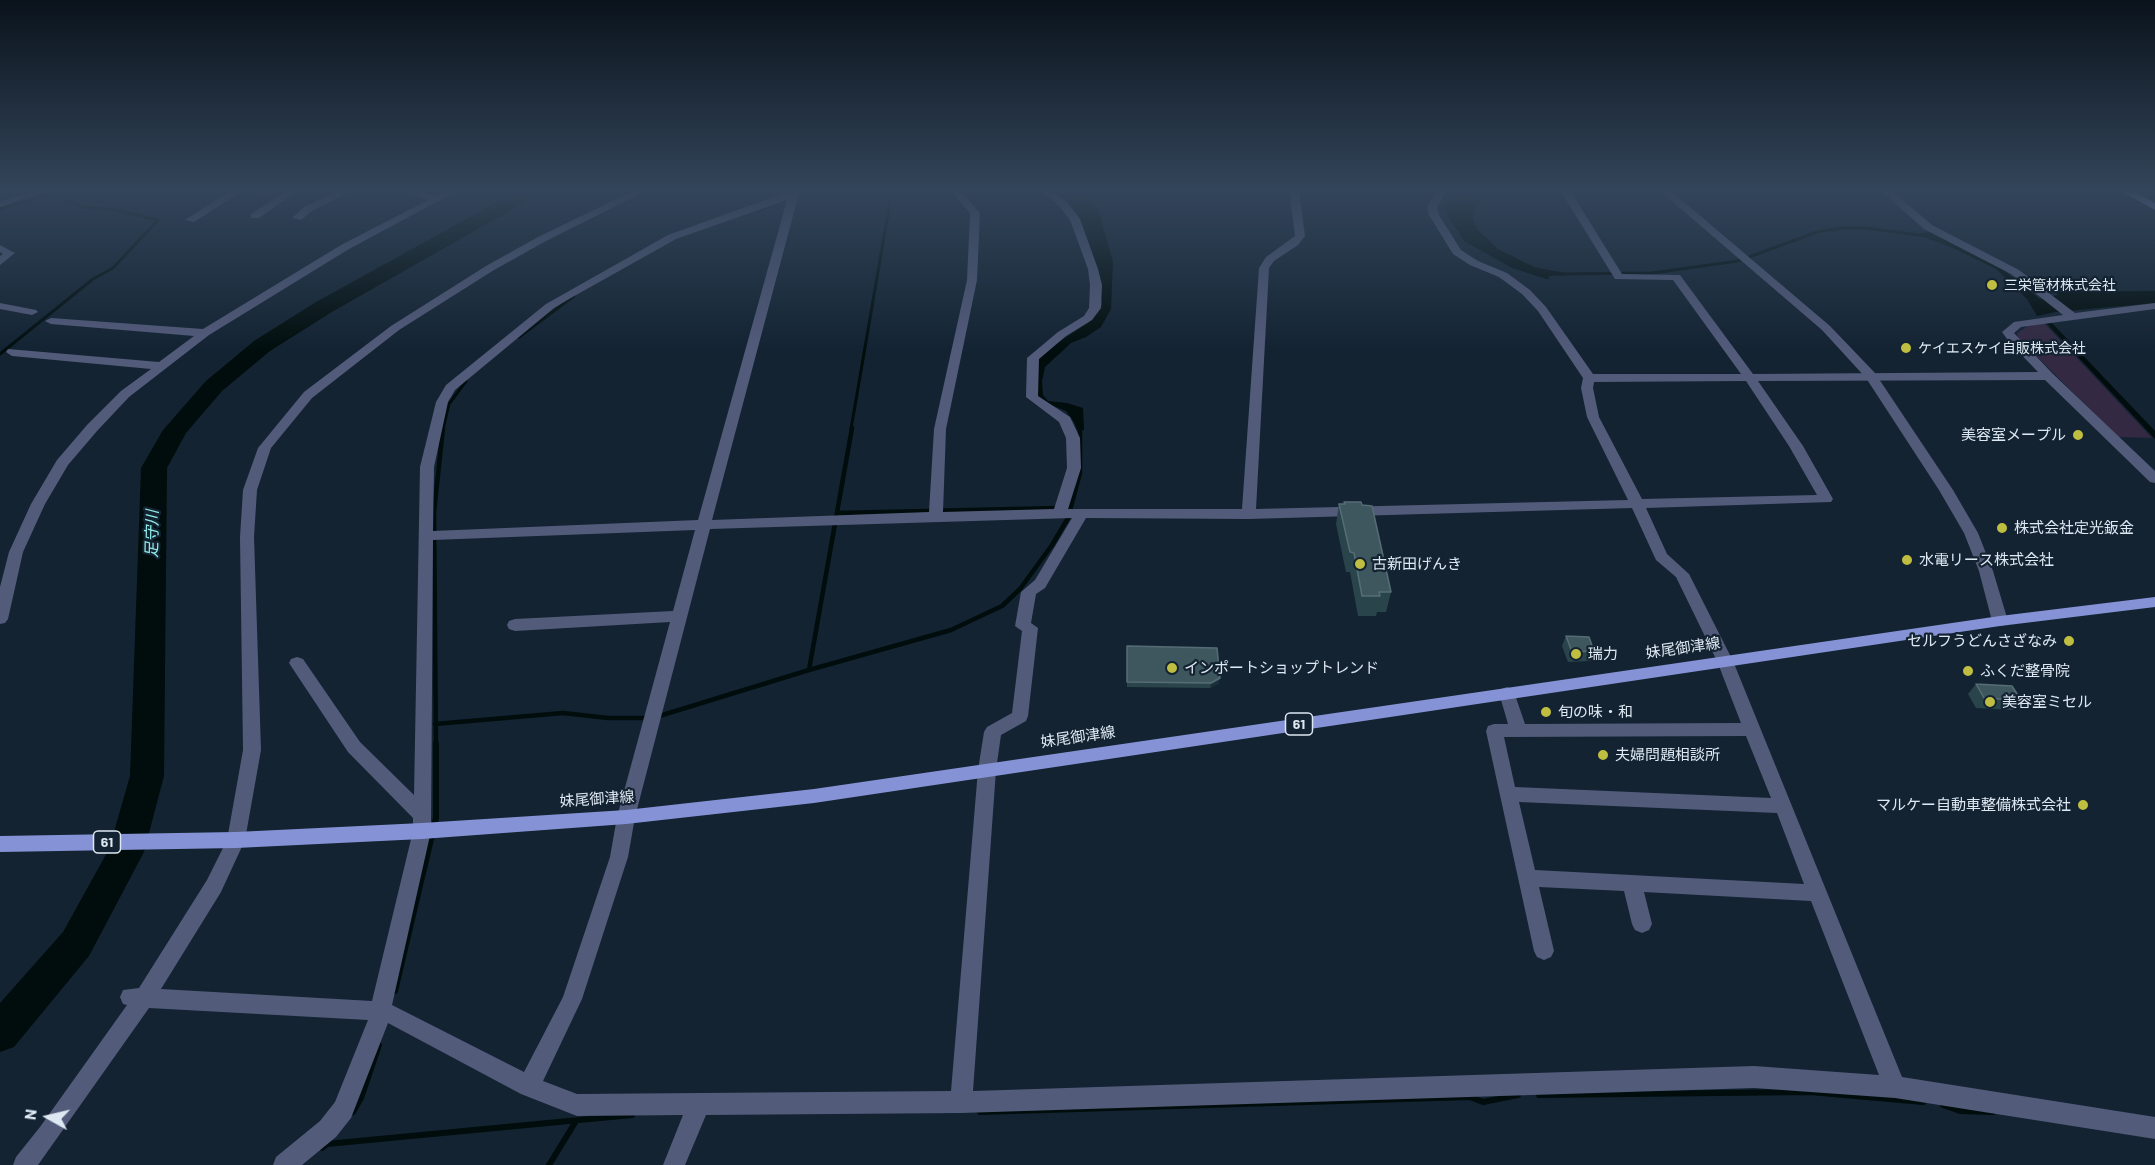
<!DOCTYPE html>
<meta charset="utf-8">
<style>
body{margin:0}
#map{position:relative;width:2155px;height:1165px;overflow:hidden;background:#132332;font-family:Barlow,sans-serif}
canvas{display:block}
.north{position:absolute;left:18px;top:1087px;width:60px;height:60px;-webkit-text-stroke:4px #132332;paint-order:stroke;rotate:278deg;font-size:16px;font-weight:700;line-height:24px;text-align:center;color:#dde8f2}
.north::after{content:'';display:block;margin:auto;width:21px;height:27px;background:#dde8f2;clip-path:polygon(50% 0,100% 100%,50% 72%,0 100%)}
</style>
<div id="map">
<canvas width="2155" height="1165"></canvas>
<div class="north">N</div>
</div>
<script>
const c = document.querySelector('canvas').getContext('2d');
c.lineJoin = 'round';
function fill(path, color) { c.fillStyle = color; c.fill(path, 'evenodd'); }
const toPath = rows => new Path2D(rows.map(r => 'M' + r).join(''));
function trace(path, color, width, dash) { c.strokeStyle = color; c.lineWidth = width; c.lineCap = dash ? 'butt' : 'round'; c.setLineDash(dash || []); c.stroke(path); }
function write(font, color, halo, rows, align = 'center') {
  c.font = font + ' Barlow,"Noto Sans JP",sans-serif'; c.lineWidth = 4.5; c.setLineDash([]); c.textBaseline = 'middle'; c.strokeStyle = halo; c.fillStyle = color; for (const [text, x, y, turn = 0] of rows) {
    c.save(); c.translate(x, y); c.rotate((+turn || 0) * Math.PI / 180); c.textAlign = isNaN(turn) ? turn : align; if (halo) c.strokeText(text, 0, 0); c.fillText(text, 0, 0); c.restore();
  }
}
fill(toPath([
 [2044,323,2152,438,2118,437,2018,338,2017,333,2028,326]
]), '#332943');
fill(toPath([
 [1059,190,1081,190,1098,208,1113,262,1111,309,1101,327,1086,337,1071,343,1045,367,1042,381,1043,395,1048,401,1067,403,1083,408,1084,430,1077,430,1074,422,1066,411,1037,399,1038,356,1089,322,1102,305,1100,289,1080,221,1075,211,1054,191],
 [1454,190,1485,190,1474,210,1473,219,1477,229,1498,249,1534,267,1565,273,1567,275,1549,276,1549,279,1546,279,1512,268,1464,241,1442,207],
 [1932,232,2000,267,2040,299,2058,295,2055,292,2155,291,2155,303,2056,312,2037,316,2027,299,1996,269,1953,248,1921,236,1921,233],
 [2046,323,2052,323,2155,431,2155,439]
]), '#000d0c');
trace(toPath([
 [0,209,61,190],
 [758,210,784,201],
 [1560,274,1652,273,1738,261,1820,231,1843,228,1866,228,1926,236],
 [519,337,574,296],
 [0,354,93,279,113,268,158,220,114,210,83,207,69,200,60,190],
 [1080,425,1081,429],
 [443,429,449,404,466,381],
 [851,429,892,190]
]), '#000d0c', 3);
trace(toPath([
 [837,513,1059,508],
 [809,670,852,428],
 [656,717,809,670,951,630,1002,606,1020,589,1052,545,1068,518,1080,473,1080,428],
 [435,724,563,713,608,718,648,718],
 [436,746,434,512,443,428]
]), '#000d0c', 4.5);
trace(toPath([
 [395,991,436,818,436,744],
 [1539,1095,1810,1092,1923,1102],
 [1943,1105,1960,1111,1993,1112],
 [353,1112,361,1098,379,1045],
 [980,1112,1470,1097,1483,1102,1518,1095],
 [322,1148,327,1144,632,1115],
 [549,1165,576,1121]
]), '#000d0c', 6);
fill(toPath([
 [519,190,541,190,539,194,332,312,270,351,222,391,186,433,167,468,164,776,144,852,89,956,14,1047,0,1052,0,1003,63,932,109,849,130,776,141,468,163,430,206,381,254,341,316,302,519,190]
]), '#000d0c');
fill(toPath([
 [37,190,52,190,0,207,0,201,37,190],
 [232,190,244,190,194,222,185,220,232,190],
 [246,190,276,190,265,196,246,190],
 [288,190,299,190,259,218,251,218,251,214,288,190],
 [340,190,353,190,312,211,301,220,292,218,304,207,340,190],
 [399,190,415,190,436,196,447,190,459,190,349,249,209,335,129,397,97,431,68,465,45,504,23,552,8,619,5,623,0,624,0,587,9,552,31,504,57,460,87,425,121,391,151,369,12,356,6,352,8,349,159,362,194,336,51,324,45,321,51,318,203,329,341,245,428,200,399,190],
 [635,190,648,190,546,241,494,270,399,330,312,398,271,448,257,490,254,537,261,750,245,840,221,892,161,989,372,1001,413,831,413,818,348,752,289,663,291,659,297,657,303,659,360,742,414,795,420,467,436,402,446,385,546,304,668,235,793,190,803,190,798,197,712,520,929,512,934,429,967,280,970,213,950,190,960,190,980,213,977,280,946,429,943,512,1054,509,1067,468,1066,438,1059,422,1026,397,1027,358,1058,332,1084,316,1089,308,1090,285,1088,269,1070,220,1059,206,1040,190,1051,190,1067,202,1080,219,1098,269,1102,285,1101,308,1092,320,1066,336,1039,359,1038,396,1070,417,1080,438,1081,468,1068,509,1242,509,1259,268,1266,257,1295,236,1289,190,1299,190,1305,236,1298,245,1274,261,1269,268,1256,509,1628,500,1587,417,1581,388,1583,378,1538,311,1522,294,1499,277,1470,265,1453,254,1429,215,1427,207,1437,190,1447,190,1437,207,1439,215,1461,250,1478,261,1507,273,1530,290,1546,307,1593,374,1741,374,1673,280,1615,279,1560,190,1570,190,1622,274,1680,275,1753,374,2038,372,2010,343,2002,332,2014,322,2063,315,2011,274,1924,229,1880,190,1891,190,1932,225,2019,270,2075,313,2155,303,2155,309,2021,327,2014,333,2052,373,2155,471,2155,483,2150,482,2045,380,1758,381,1803,446,1833,499,1831,502,1646,508,1667,554,1689,574,1733,661,1902,1077,2155,1117,2155,1139,1895,1098,1754,1088,961,1113,706,1115,685,1165,663,1165,683,1115,577,1116,521,1094,388,1023,351,1118,336,1137,302,1165,273,1165,276,1157,320,1121,335,1102,368,1020,149,1008,38,1165,13,1165,16,1157,40,1127,127,1005,123,1004,120,997,123,990,139,988,207,880,227,840,243,750,240,537,243,490,258,448,304,392,391,326,486,266,538,237,635,190],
 [787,200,698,520,433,531,434,467,448,402,455,390,554,308,569,299,676,239,787,200],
 [1746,381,1789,446,1817,495,1642,499,1599,417,1593,388,1594,382,1746,381],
 [1632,508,1656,560,1676,577,1717,661,1741,723,1525,724,1513,689,1507,687,1501,689,1499,693,1508,724,1494,724,1488,726,1486,731,1534,951,1537,957,1544,960,1551,957,1554,951,1539,887,1624,891,1632,924,1635,930,1642,933,1649,930,1652,924,1644,892,1811,901,1879,1075,1754,1066,973,1091,996,770,1001,735,1026,721,1028,716,1038,628,1031,623,1036,594,1045,588,1086,518,1249,519,1632,508],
 [1072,518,1035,580,1021,592,1015,626,1022,631,1012,713,987,727,984,732,978,770,951,1091,577,1094,543,1081,582,999,628,857,635,817,710,529,1072,518],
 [695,530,673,611,515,619,509,621,507,625,509,629,515,631,670,622,617,817,610,857,563,997,524,1072,392,1005,431,831,433,540,695,530],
 [1746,736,1771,798,1515,787,1504,737,1746,736],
 [1519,802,1777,813,1804,884,1535,870,1519,802],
 [0,245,15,253,0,265,0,256,3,254,0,252,0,245],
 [0,303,36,310,38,312,32,315,0,309,0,303]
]), '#535b7b');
fill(toPath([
 [1659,190,1670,190,1830,326,1875,373,1953,490,1978,533,1993,571,2008,621,2005,625,2000,626,1995,625,1992,621,1979,571,1964,533,1939,490,1866,378,1822,330,1659,190]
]), '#535b7b');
fill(toPath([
 [2155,597,2155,607,2000,626,814,803,626,824,422,839,236,848,0,852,0,836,236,832,422,823,626,810,814,789,2000,616,2155,597]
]), '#8593d6');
fill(toPath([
 [2119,190,2132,190,2155,203,2155,210,2119,190]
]), '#8e9ee8');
fill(toPath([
 [1344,502,1391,592,1386,612,1377,612,1376,616,1358,616,1350,572,1346,572,1336,524,1339,504,1344,504],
 [1566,636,1594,651,1590,661,1568,662,1562,646],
 [1127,646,1219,683,1210,688,1127,687],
 [1976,684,2021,700,2013,710,1976,708,1968,694]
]), '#2a444c');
fill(toPath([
 [1220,678,1219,683,1210,688,1211,683]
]), '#19303a');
const building = toPath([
 [1344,502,1361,502,1362,505,1372,506,1391,592,1379,592,1380,596,1362,596,1354,553,1350,552,1339,504,1345,504,1344,502],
 [1566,636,1589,637,1594,651,1572,652,1566,636],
 [1127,646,1217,648,1220,678,1211,683,1127,682,1127,646],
 [1976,684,2012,686,2021,700,1984,698,1976,684]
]);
fill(building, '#3e565e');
trace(building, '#576d75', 1.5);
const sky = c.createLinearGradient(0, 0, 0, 353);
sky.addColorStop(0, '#0a131c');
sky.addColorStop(0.54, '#33455a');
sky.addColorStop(1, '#33455a00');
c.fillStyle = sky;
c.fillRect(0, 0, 2155, 353);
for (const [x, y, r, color] of [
 [1992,285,6,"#c0be41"],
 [1906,348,6,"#c0be41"],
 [2078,435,6,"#c0be41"],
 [2002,528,6,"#c0be41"],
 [1907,560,6,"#c0be41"],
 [1360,564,6,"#c0be41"],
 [2069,641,6,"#c0be41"],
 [1576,654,6,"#c0be41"],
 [1172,668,6,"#c0be41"],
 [1968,671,6,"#c0be41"],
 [1990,702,6,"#c0be41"],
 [1546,712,6,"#c0be41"],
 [1603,755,6,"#c0be41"],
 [2083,805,6,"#c0be41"]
]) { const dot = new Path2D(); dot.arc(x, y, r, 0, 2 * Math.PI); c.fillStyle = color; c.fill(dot); trace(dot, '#132332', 2); }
write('14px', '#dde8f2', '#132332', [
 ["三栄管材株式会社",2004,285],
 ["ケイエスケイ自販株式会社",1918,348]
], 'left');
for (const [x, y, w] of [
 [1299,724,27],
 [107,842,27]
]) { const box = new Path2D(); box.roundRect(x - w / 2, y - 11, w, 22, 4.5); c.fillStyle = '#132332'; c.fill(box); trace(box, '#dde8f2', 1.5); }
write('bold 14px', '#dde8f2', null, [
 ["61",1299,724],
 ["61",107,842]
]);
write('15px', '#dde8f2', '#132332', [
 ["美容室メープル",2066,435,"right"],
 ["株式会社定光鈑金",2014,528],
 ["水電リース株式会社",1919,560],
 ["古新田げんき",1372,564],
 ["セルフうどんさざなみ",2057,641,"right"],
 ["瑞力",1588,654],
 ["インポートショップトレンド",1184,668],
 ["ふくだ整骨院",1980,671],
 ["美容室ミセル",2002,702],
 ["旬の味・和",1558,712],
 ["夫婦問題相談所",1615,755],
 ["マルケー自動車整備株式会社",2071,805,"right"]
], 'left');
write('15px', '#dde8f2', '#132332', [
 ["妹尾御津線",1683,648,-8],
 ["妹尾御津線",1078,737,-8],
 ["妹尾御津線",597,799,-4]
]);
write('italic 16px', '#93efea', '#132332', [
 ["足守川",152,534,-89]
]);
</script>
